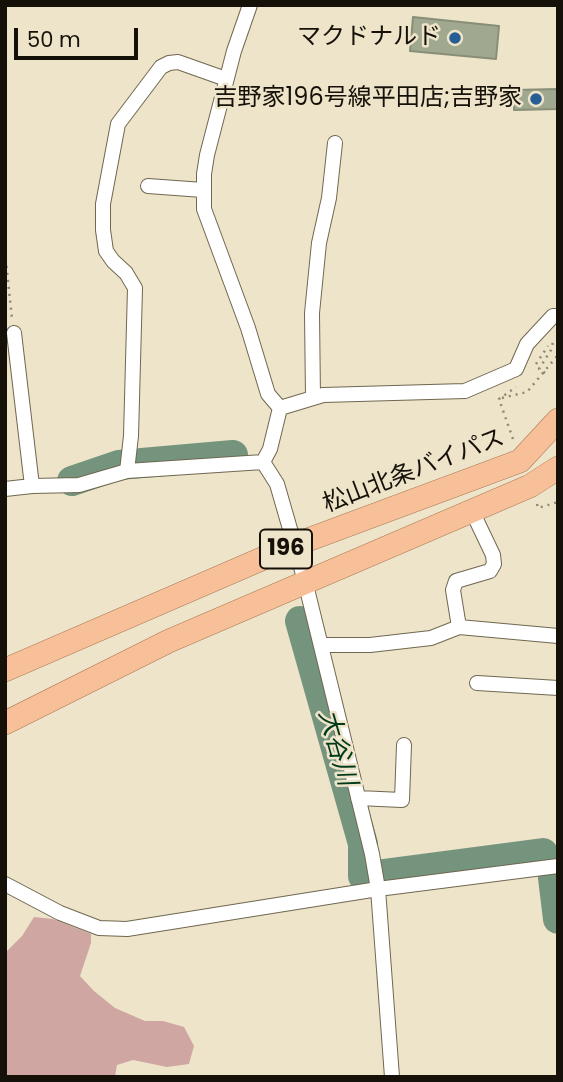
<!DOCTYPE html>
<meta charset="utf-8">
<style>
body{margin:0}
#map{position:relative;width:563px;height:1082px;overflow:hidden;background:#eee4ca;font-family:Poppins,sans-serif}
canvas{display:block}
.frame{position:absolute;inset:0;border:7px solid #151109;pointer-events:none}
.scale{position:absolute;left:14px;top:28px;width:124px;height:32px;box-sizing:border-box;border:4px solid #151109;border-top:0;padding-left:9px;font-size:21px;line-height:24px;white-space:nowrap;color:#151109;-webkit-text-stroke:5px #eee4ca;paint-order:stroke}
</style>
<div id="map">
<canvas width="563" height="1082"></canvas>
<div class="frame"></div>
<div class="scale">50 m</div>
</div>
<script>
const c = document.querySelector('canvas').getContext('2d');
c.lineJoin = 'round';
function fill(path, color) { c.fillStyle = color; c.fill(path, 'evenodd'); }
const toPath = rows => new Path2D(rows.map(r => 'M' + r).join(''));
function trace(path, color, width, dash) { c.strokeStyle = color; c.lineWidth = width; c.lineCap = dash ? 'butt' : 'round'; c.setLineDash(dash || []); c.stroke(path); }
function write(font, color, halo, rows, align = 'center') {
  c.font = font + ' Poppins,"Noto Sans JP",sans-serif'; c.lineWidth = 5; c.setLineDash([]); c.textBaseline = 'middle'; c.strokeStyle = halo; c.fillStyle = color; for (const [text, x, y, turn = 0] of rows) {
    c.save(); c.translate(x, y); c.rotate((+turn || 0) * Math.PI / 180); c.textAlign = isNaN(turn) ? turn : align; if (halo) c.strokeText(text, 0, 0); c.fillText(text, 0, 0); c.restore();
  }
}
fill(toPath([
 [34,917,53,919,91,934,91,943,80,976,94,991,115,1008,145,1021,163,1021,184,1027,194,1046,189,1064,167,1067,133,1060,117,1065,115,1077,5,1077,5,953,22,936]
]), '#cfa6a2');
trace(toPath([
 [72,481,119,465,233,455],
 [300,621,363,844,363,876],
 [383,874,543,853],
 [553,878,558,919]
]), '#74947d', 30);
const building = toPath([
 [413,17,499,26,496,59,410,51,413,17],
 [558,89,558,109,514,110,514,90,558,89]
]);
fill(building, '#a1a890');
trace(building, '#888f77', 2);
const minor = toPath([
 [250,5,234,51,207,155,204,174,204,209,248,328,268,394,280,408],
 [148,186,203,190],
 [14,333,32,486],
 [313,398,312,313,319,243,329,198,335,143],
 [263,462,277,484,305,581,372,854,378,889,392,1077],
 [127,471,131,436,135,288,126,273,113,261,106,251,103,230,103,204,118,124,161,67,169,63,178,62,226,79],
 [5,489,32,486,79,485,127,471,263,462,270,449,280,408,323,395,465,391,516,369,527,344,553,316,558,316],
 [459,627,453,590,456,581,490,571,494,564,493,555,472,511],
 [321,645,370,645,431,638,459,627,558,636],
 [477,683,558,688],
 [358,798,402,800,404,745],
 [5,884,60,913,99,928,127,929,378,889,558,866]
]);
const trunk = toPath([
 [5,670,294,545,520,461,558,420],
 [5,723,169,641,530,486,558,468]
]);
trace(minor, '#6f6750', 16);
trace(trunk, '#a77856', 24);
trace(toPath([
 [5,252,12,319],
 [536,364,548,346],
 [545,373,539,369,551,350,554,338],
 [502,398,527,392,558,355],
 [513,439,499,399,516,387],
 [537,504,538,508,558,502]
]), '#8f8876', 2.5, [2, 5]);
trace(minor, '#fff', 14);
trace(trunk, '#f8c098', 23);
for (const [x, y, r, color] of [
 [455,38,7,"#265d95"],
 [536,99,7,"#265d95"]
]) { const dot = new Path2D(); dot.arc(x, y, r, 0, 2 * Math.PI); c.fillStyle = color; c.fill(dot); trace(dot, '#eee4ca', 2.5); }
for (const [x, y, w] of [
 [286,549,52]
]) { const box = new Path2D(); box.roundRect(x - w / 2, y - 19.5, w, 39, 5); c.fillStyle = '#eee4ca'; c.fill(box); trace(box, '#151109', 2); }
write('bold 23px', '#151109', null, [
 ["196",286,549]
]);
write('24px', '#151109', '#eee4ca', [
 ["マクドナルド",441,38],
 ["吉野家196号線平田店;吉野家",522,99]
], 'right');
write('24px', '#151109', '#eee4ca', [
 ["松山北条バイパス",414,472,-21]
]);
write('italic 26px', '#003a1b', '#eee4ca', [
 ["大谷川",336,748,74]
]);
</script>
